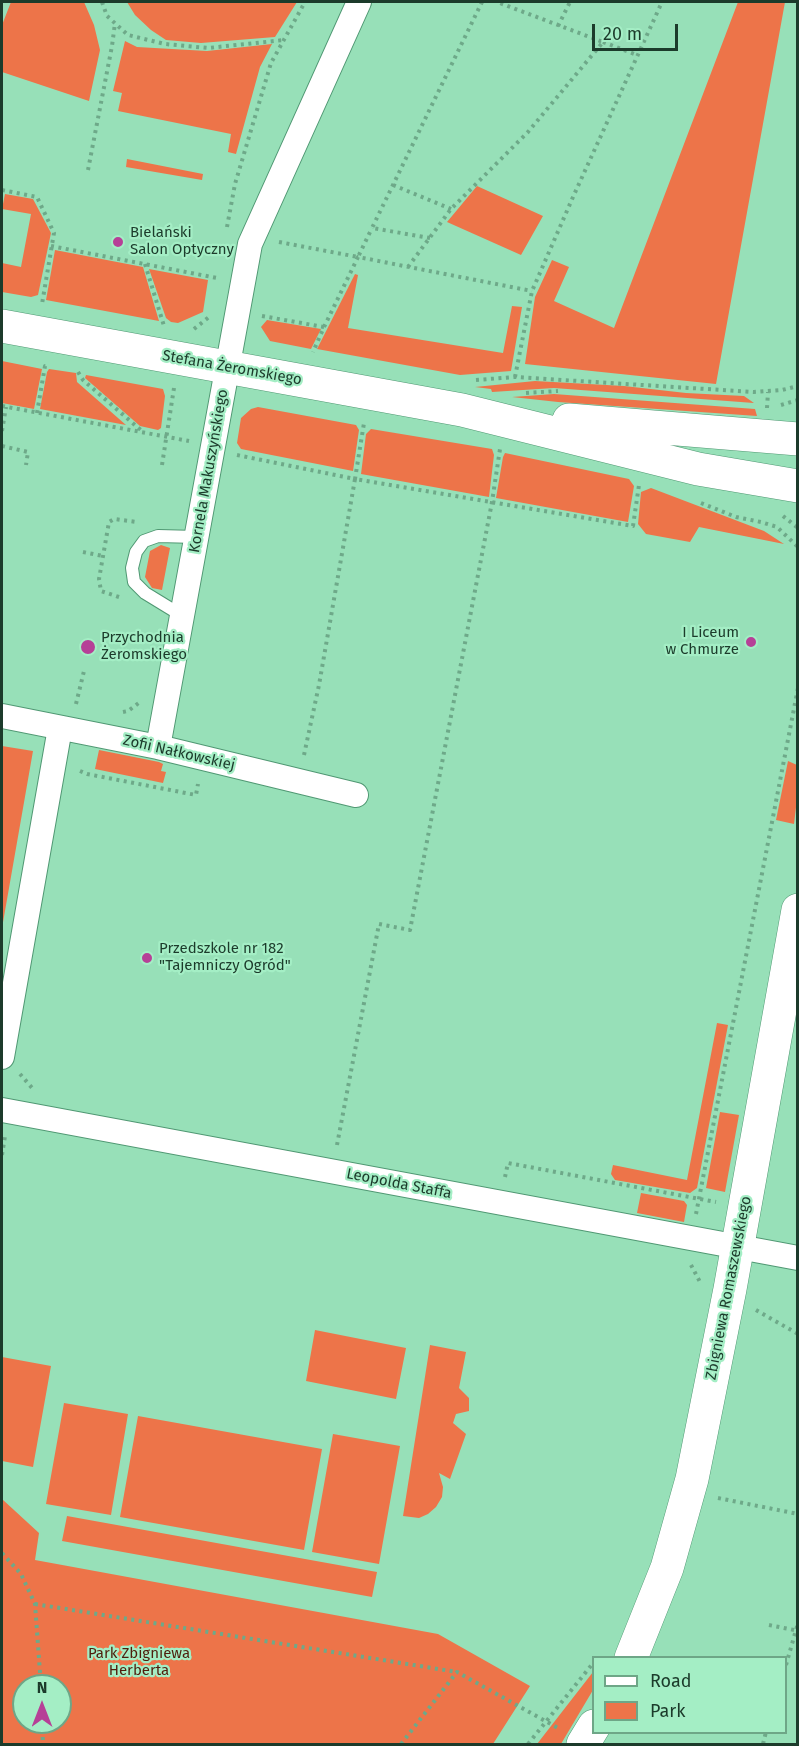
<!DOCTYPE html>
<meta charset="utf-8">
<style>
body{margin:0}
#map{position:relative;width:799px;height:1746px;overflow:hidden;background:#97e0b8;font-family:"Fira Sans",sans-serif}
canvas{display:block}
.frame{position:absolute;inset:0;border:3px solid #1c3b2b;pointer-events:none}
.legend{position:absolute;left:592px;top:1656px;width:195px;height:78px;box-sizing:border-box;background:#a4eec5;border:2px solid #6ea687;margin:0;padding:8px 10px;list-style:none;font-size:18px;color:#1c3b2b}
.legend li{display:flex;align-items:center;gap:12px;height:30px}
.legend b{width:30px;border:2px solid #6ea687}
.north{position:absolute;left:12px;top:1674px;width:60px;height:60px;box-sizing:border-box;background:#a4eec5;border:2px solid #6ea687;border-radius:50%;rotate:0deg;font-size:16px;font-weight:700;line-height:24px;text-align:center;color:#1c3b2b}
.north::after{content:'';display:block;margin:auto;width:21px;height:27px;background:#b64097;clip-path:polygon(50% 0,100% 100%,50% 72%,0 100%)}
.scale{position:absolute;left:592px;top:24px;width:86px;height:27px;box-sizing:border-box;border:3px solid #1c3b2b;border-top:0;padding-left:8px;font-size:18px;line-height:21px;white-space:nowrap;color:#1c3b2b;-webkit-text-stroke:4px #a4eec5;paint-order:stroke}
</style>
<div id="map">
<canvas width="799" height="1746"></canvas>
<div class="frame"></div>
<ul class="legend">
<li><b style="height:8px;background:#fff"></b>Road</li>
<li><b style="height:16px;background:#ed7449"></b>Park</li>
</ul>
<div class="north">N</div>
<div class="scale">20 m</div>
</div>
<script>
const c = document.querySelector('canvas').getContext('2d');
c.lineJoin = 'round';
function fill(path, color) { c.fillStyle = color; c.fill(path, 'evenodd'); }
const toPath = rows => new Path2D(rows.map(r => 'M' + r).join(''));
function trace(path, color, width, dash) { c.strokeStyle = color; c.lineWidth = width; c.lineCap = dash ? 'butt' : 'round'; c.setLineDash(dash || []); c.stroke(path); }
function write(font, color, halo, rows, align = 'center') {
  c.font = font + ' "Fira Sans",sans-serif'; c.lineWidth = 4.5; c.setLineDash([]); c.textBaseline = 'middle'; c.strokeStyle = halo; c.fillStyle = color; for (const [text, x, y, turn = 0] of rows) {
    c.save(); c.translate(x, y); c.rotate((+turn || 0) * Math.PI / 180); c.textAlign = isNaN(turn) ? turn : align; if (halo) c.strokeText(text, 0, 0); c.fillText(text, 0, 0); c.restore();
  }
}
fill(toPath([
 [11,2,84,2,94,25,100,50,89,101,2,72,2,25],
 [127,2,297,2,275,37,201,43,166,40,151,30,135,15],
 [738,2,785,2,716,384,525,364,535,297,552,260,569,267,554,301,614,328],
 [125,41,137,47,207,51,272,44,260,67,236,154,228,152,231,134,118,111,122,93,113,91],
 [127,159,203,174,202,180,126,167],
 [477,186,543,216,521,255,447,222],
 [5,194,33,199,51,233,38,295,31,297,2,292,2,263,21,267,31,214,2,209],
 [55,250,143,267,159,321,46,300],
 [149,269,208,280,203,312,178,323,171,322,166,318],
 [355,274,358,275,348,328,503,353,512,306,522,307,511,371,460,375,317,349],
 [267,320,321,329,311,349,270,341,261,327],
 [2,361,42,369,34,409,2,403],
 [49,369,76,373,77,382,126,425,40,409,47,372],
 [86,375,163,389,165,396,161,428,158,430,140,426,85,378],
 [535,381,624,386,686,393,744,396,754,403,554,388,492,392,491,389,475,387],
 [554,394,755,409,757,416,558,402,512,397],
 [258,407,356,425,359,430,353,471,241,449,237,443,241,418,251,409],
 [371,429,492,449,494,455,489,497,361,474,366,434],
 [505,453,629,479,634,486,628,522,496,498,503,457],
 [651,488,764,531,784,544,699,527,690,542,646,534,638,524,641,492],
 [161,545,170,548,162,590,152,588,145,577,150,551],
 [2,746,33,751,2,928],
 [99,750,159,762,163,764,161,771,166,772,163,783,95,769],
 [788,761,797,765,797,799,794,824,776,820],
 [717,1023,728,1025,697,1188,690,1193,615,1180,611,1174,613,1165,687,1180],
 [720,1112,739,1115,725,1192,706,1188],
 [641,1193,684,1201,687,1205,684,1222,637,1213],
 [315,1330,406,1348,396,1399,306,1381],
 [430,1345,466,1352,459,1388,469,1398,469,1411,456,1414,453,1423,466,1434,450,1479,439,1473,443,1487,442,1497,436,1507,428,1514,419,1518,403,1516],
 [2,1357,51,1366,33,1467,2,1461],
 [64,1403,128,1414,111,1515,46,1504],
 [138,1416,322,1449,304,1550,120,1517],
 [333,1434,400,1446,379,1564,312,1552],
 [2,1499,39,1533,35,1560,438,1634,530,1686,493,1744,2,1744],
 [24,1686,60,1686,60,1722,24,1722],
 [67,1516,377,1572,372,1597,62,1541],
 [593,1672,593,1690,561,1744,537,1744]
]), '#ed7449');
const lane = toPath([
 [181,615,145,593,134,582,132,568,136,552,144,541,158,536,197,537]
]);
const street = toPath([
 [2,716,158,747,356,795],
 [158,747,250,244,359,2],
 [2,1057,60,728],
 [2,1110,798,1258]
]);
const secondary = toPath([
 [2,326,462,410,698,469,798,486],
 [569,420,798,439],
 [631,1658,667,1568,692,1479,730,1289,798,910],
 [583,1744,594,1726]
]);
trace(lane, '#509873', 14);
trace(street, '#509873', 26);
trace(secondary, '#509873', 34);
trace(toPath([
 [102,2,107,16,128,35,165,44,208,48,284,40],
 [558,26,570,2],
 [603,42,637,55],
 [88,170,112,46,115,23],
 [393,185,451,209],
 [2,190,37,197,54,233,42,304],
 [227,227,235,184,271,63,305,2],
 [430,238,372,228,482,2],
 [279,242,358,257,372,228],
 [51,246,217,278],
 [145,264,164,326],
 [408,267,451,209,528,132,603,42,497,2],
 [262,316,324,327,313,352],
 [324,327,358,257,532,291],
 [194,329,209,317],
 [78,372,83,380,143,432],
 [515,377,532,291,573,197,662,2],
 [476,380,515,377,754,392,782,390,798,386],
 [526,393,558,391],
 [781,405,798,400],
 [2,406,189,441],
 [767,408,768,392],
 [37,413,45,366,48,366],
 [2,431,6,407],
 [2,446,28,452,26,465],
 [237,455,355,479,364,423],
 [162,465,174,388],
 [701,503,736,517,761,522,777,527,798,547],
 [783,516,798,528],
 [83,552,103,556],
 [119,597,101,591,99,579,109,522,114,519,137,522],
 [76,704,84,671],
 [123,712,128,711,140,702],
 [304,755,319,685,355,479,633,526,639,485],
 [80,771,87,774,196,795,198,784],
 [20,1074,33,1089],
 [337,1145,379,924,410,930,492,502,500,449],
 [2,1155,5,1136],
 [505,1177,508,1163,716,1202],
 [696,1214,798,688],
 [691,1265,700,1282],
 [756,1310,798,1334],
 [718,1498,798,1514],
 [2,1553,21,1574,35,1604,41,1686],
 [35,1604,457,1672],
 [769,1625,794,1630],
 [786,1665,798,1623],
 [42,1722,43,1744],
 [401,1744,457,1672,558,1728],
 [528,1744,594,1662],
 [763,1744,766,1732]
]), '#6ea989', 4, [3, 4.5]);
trace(lane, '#fff', 12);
trace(street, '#fff', 24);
trace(secondary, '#fff', 33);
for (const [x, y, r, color] of [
 [118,242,6,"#b64097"],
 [751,642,6,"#b64097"],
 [88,647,8,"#b64097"],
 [147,958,6,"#b64097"]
]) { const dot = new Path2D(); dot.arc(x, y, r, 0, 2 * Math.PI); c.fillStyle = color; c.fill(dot); trace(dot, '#a4eec5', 2); }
write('15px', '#1c3b2b', '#a4eec5', [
 ["Bielański",130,233],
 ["Salon Optyczny",130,250],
 ["I Liceum",739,633,"right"],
 ["w Chmurze",739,650,"right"],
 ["Przychodnia",101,638],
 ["Żeromskiego",101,655],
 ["Przedszkole nr 182",159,949],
 ["\"Tajemniczy Ogród\"",159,966]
], 'left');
write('15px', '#1c3b2b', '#a4eec5', [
 ["Stefana Żeromskiego",232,368,10],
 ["Kornela Makuszyńskiego",209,471,-80],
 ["Zofii Nałkowskiej",179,753,13],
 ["Leopolda Staffa",399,1184,11],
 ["Zbigniewa Romaszewskiego",729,1288,-79]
]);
write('15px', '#4f1e0d', '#a4eec5', [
 ["Park Zbigniewa",139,1654],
 ["Herberta",139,1671]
]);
</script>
